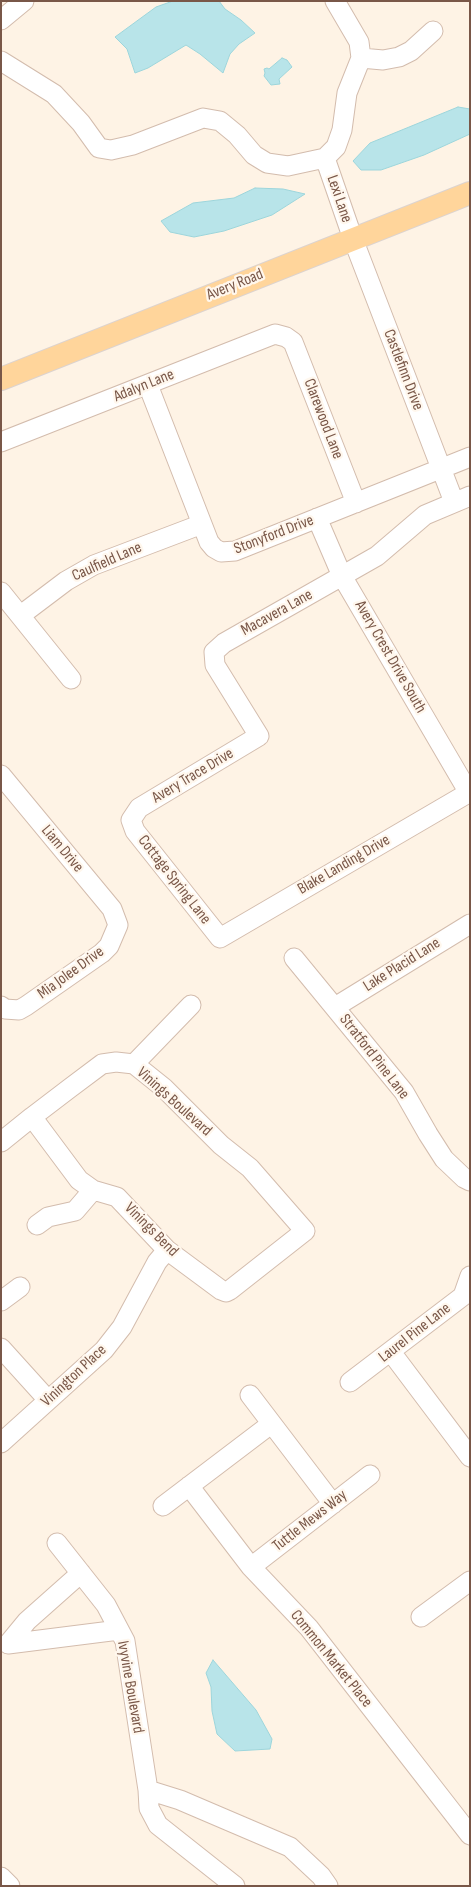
<!DOCTYPE html>
<style>
body{margin:0}
#map{position:relative;width:471px;height:1887px;overflow:hidden;background:#fef3e5;font-family:"Sofia Sans Condensed",sans-serif}
canvas{display:block}
.frame{position:absolute;inset:0;border:2px solid #795748;pointer-events:none}
</style>
<div id="map">
<canvas width="471" height="1887"></canvas>
<div class="frame"></div>
</div>
<script>
const c = document.querySelector('canvas').getContext('2d');
c.lineJoin = 'round';
function fill(path, color) { c.fillStyle = color; c.fill(path, 'evenodd'); }
const toPath = rows => new Path2D(rows.map(r => 'M' + r).join(''));
function trace(path, color, width, dash) { c.strokeStyle = color; c.lineWidth = width; c.lineCap = dash ? 'butt' : 'round'; c.setLineDash(dash || []); c.stroke(path); }
function write(font, color, halo, rows, align = 'center') {
  c.font = font + ' "Sofia Sans Condensed",sans-serif'; c.lineWidth = 4.5; c.setLineDash([]); c.textBaseline = 'middle'; c.strokeStyle = halo; c.fillStyle = color; for (const [text, x, y, turn = 0] of rows) {
    c.save(); c.translate(x, y); c.rotate((+turn || 0) * Math.PI / 180); c.textAlign = isNaN(turn) ? turn : align; if (halo) c.strokeText(text, 0, 0); c.fillText(text, 0, 0); c.restore();
  }
}
const water = toPath([
 [173,1,219,1,225,9,241,20,255,33,239,44,230,54,223,73,200,54,186,45,148,68,135,73,127,49,115,37,156,7,173,1],
 [282,58,287,60,292,67,279,79,280,84,271,85,264,76,265,73,264,69,267,68,269,69,282,58],
 [458,107,470,109,470,134,424,155,381,170,361,170,353,161,370,143,458,107],
 [255,188,283,189,305,194,272,215,224,231,194,237,170,232,161,221,193,203,234,198,255,188],
 [213,1660,256,1710,272,1739,270,1749,235,1751,217,1734,212,1711,211,1687,206,1673,213,1660]
]);
fill(water, '#b8e4e9');
trace(water, '#9dd5db', 1);
const minor = toPath([
 [1,20,24,1],
 [361,58,383,60,399,57,411,51,433,31],
 [1,61,54,94,81,123,99,148,111,150,133,145,203,118,220,121,237,135,254,155,267,163,288,166,325,158],
 [325,158,353,239,454,502],
 [325,158,336,147,342,130,347,93,361,58,359,42,335,1],
 [148,385,209,542,214,548,221,552,235,551,470,457],
 [1,442,275,334,286,337,293,342,356,503],
 [470,496,425,515,377,556,224,643,214,652,215,665,259,736,139,808,131,820,135,831,220,938,470,792],
 [317,518,342,576,469,793],
 [1,592,71,679],
 [21,615,66,581,94,565,202,524],
 [1,775,112,909,118,925,109,946,102,953,26,1006,19,1010,5,1009,1,1006],
 [294,958,404,1092,428,1134,444,1159,464,1178,470,1181],
 [335,1007,470,924],
 [134,1064,191,1005],
 [1,1142,32,1117,70,1088,102,1064,116,1062,134,1064,164,1088,221,1145,250,1168,305,1231,230,1290,226,1292,221,1290,167,1250,117,1197,93,1190,79,1180,32,1117],
 [37,1225,48,1217,75,1211,93,1190],
 [1,1301,20,1287],
 [1,1348,48,1400],
 [391,1352,470,1457],
 [350,1382,463,1296,470,1276],
 [250,1395,333,1504],
 [1,1443,104,1350,122,1327,157,1262,167,1250],
 [189,1486,251,1567,309,1628,470,1835],
 [163,1506,271,1424],
 [57,1543,106,1605,125,1641,148,1790,180,1800,290,1847,321,1876,328,1886],
 [251,1567,370,1475],
 [81,1573,27,1621,8,1644,119,1630],
 [421,1617,470,1581],
 [148,1790,149,1808,158,1825,235,1886],
 [1,1877,10,1886]
]);
const major = toPath([
 [1,379,470,193]
]);
trace(minor, '#d3bcad', 21);
trace(major, '#dcd3cf', 24);
trace(minor, '#fff', 19);
trace(major, '#ffd59b', 22);
write('16px', '#795748', '#fff7ed', [
 ["Lexi Lane",339,199,71],
 ["Avery Road",235,285,-22],
 ["Castlefinn Drive",403,370,69],
 ["Adalyn Lane",144,386,-22],
 ["Clarewood Lane",323,419,69],
 ["Stonyford Drive",274,535,-21],
 ["Caulfield Lane",107,562,-24],
 ["Macavera Lane",277,613,-29],
 ["Avery Crest Drive South",390,657,60],
 ["Avery Trace Drive",193,776,-31],
 ["Liam Drive",62,849,50],
 ["Blake Landing Drive",344,865,-30],
 ["Cottage Spring Lane",174,880,52],
 ["Lake Placid Lane",402,965,-32],
 ["Mia Jolee Drive",71,973,-36],
 ["Stratford Pine Lane",374,1057,52],
 ["Vinings Boulevard",174,1102,42],
 ["Vinings Bend",151,1230,45],
 ["Laurel Pine Lane",415,1333,-38],
 ["Vinington Place",74,1376,-43],
 ["Tuttle Mews Way",310,1521,-38],
 ["Common Market Place",331,1659,51],
 ["Ivyvine Boulevard",130,1687,80]
]);
</script>
